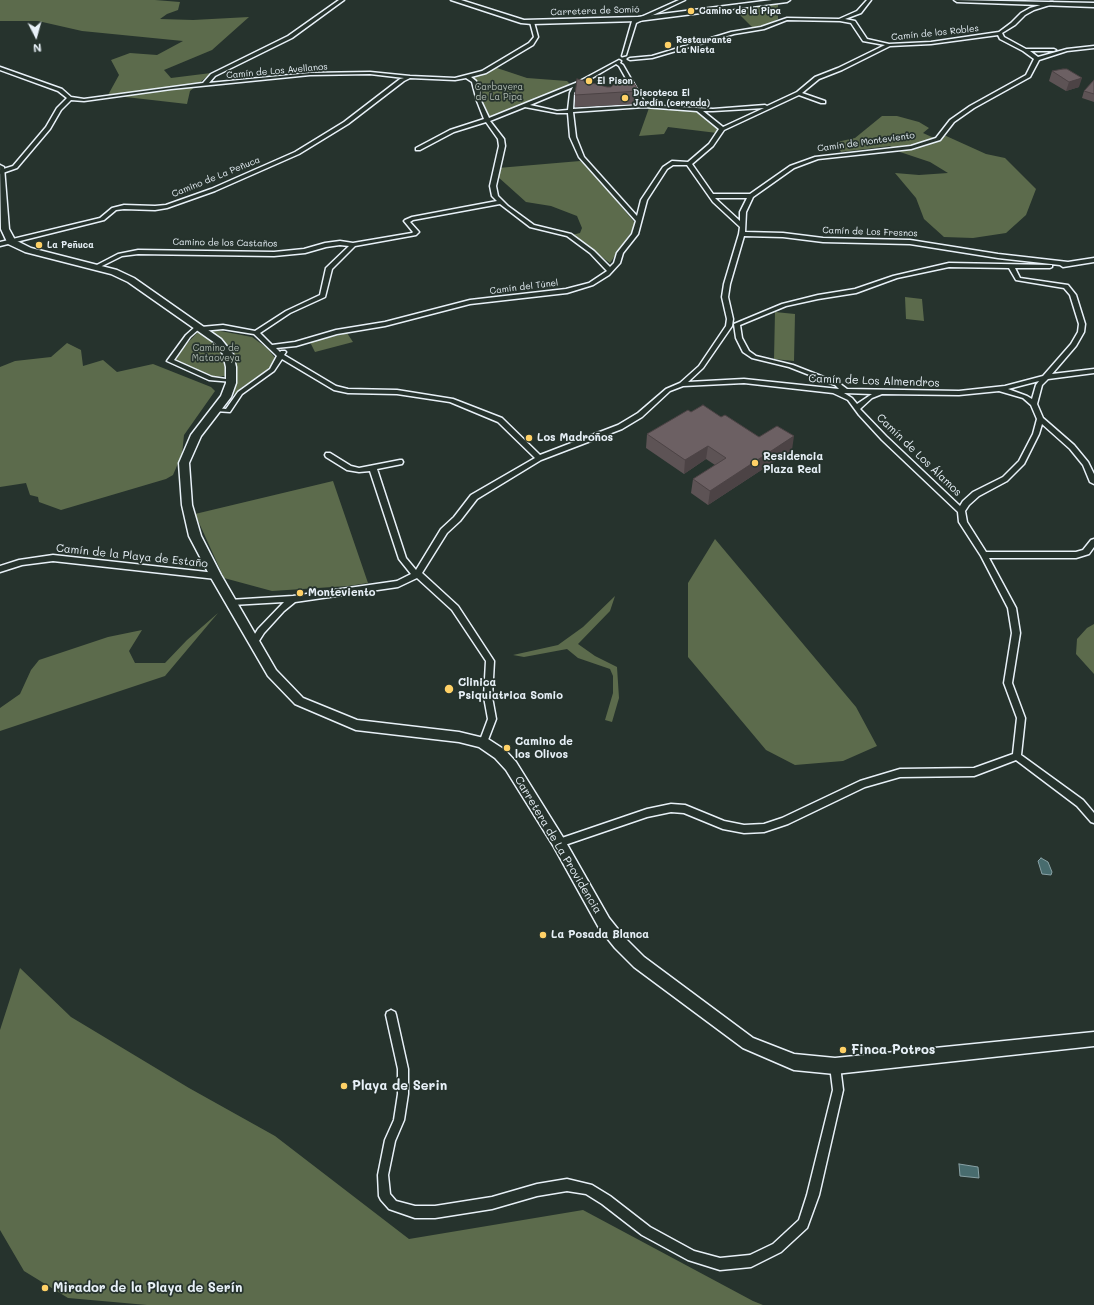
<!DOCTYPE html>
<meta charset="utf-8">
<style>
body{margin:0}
#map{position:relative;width:1094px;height:1305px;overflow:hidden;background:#26332d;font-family:Mali,sans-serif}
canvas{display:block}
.north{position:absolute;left:16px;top:16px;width:40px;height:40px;-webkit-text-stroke:3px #26332d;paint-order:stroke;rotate:174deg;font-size:11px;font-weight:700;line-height:16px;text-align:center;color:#e8f1f8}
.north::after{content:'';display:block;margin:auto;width:14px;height:18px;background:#e8f1f8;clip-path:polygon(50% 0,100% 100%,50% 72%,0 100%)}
</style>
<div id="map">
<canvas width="1094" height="1305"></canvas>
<div class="north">N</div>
</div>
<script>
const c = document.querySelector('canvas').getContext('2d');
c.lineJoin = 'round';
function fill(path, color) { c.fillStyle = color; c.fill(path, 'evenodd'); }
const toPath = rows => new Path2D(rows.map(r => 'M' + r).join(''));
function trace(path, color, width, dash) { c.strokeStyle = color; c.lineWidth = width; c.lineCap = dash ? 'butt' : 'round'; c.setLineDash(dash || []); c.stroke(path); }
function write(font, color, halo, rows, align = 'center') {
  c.font = font + ' Mali,sans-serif'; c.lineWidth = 3.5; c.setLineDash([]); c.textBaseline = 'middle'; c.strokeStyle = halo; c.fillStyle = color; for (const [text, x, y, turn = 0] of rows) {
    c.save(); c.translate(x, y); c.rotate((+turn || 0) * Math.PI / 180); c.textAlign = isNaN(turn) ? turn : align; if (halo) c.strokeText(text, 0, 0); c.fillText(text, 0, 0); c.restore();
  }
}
fill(toPath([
 [0,0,155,0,180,2,178,10,167,14,160,19,193,20,249,17,212,50,164,70,171,78,211,73,190,91,187,104,108,95,119,75,111,60,130,53,157,55,183,41,82,31,38,21,0,21],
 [778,3,778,19,763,27,753,28,734,9],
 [494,67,527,78,567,81,572,86,487,120,474,81,468,77],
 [649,108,694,110,718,128,717,133,668,127,664,134,639,136],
 [882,116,897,116,919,122,929,128,923,133,934,138,944,135,986,154,1005,158,1036,189,1026,215,1006,233,973,238,944,237,924,219,916,198,895,173,919,175,948,173,930,162,900,152,890,146,841,152,839,148,837,142,855,138],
 [580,161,588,167,635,223,632,231,610,263,572,235,580,233,582,228,577,216,551,206,526,202,497,176,498,168],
 [905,297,922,299,924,321,906,319],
 [775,312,795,314,794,361,774,359],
 [215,330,252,337,267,348,276,359,273,364,260,376,241,388,234,395,237,375,212,377,176,361,179,352,197,333],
 [347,333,353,342,315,352,310,342],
 [67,343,81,350,83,366,103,360,117,372,153,364,211,387,215,391,184,435,182,454,173,475,166,479,61,510,39,502,38,497,30,495,26,483,0,487,0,367,15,361,51,357],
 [333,481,368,583,348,586,272,591,224,578,195,514],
 [715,539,856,707,877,746,843,761,795,765,766,750,688,657,688,583],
 [615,596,610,611,578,644,595,656,617,667,619,698,612,722,605,720,613,693,613,676,610,669,578,658,567,649,524,657,513,655,558,645,583,627],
 [218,613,165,676,0,731,0,708,20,694,31,670,39,660,108,637,142,630,129,651,135,663,165,663,187,640],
 [1094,624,1094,674,1076,654,1077,639,1087,628],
 [20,968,71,1017,189,1088,275,1136,409,1239,583,1210,753,1301,763,1305,147,1305,68,1298,24,1271,0,1230,0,1030]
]), '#5c6b4c');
const water = toPath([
 [1041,858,1048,862,1052,872,1051,875,1042,874,1038,861,1041,858],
 [959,1164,978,1167,979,1178,960,1176,959,1164]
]);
fill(water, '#486c6e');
trace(water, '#88a1a5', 1);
const street = toPath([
 [339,0,344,0,292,38,215,76,209,83,310,73,370,72,410,76,455,78,482,71,529,43,534,37,530,22,532,21,534,22,538,37,533,45,486,73,471,77,476,81,481,101,489,118,578,82,619,60,621,61,620,63,623,65,646,105,713,109,765,105,767,106,797,92,815,77,838,68,885,45,863,41,851,23,840,21,787,20,764,29,734,34,652,58,630,60,628,59,630,58,652,56,731,32,761,27,787,18,839,19,857,11,867,0,871,0,861,13,845,19,855,21,867,39,889,44,931,42,999,32,1011,23,1021,13,1030,8,1051,2,1053,2,1053,4,1034,10,1025,15,1015,25,1002,33,1004,37,1026,49,1054,49,1056,50,1054,51,1030,51,1038,57,1067,49,1094,46,1094,48,1067,51,1039,60,1030,77,974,108,954,122,940,140,911,149,818,159,794,168,753,197,746,212,745,232,783,233,823,238,910,240,998,254,1068,262,1094,258,1094,262,1063,267,1060,265,998,258,910,244,823,242,783,237,744,236,730,284,728,297,733,319,732,326,703,368,688,382,744,379,839,389,835,385,789,367,752,358,743,352,736,338,734,324,782,304,818,295,855,289,893,276,949,263,1052,265,1052,267,1050,268,1015,268,1020,278,1068,285,1076,295,1085,324,1084,332,1076,346,1052,374,1094,369,1094,373,1048,379,1042,385,1037,404,1043,418,1074,445,1088,462,1094,474,1094,484,1090,482,1083,465,1070,449,1042,424,1039,434,1024,464,1007,481,979,496,969,505,965,511,967,522,986,552,1076,552,1083,550,1091,540,1094,539,1094,547,1089,554,1076,558,989,558,1016,608,1020,633,1012,683,1025,718,1021,755,1083,800,1094,813,1094,823,1091,822,1077,806,1016,760,974,776,900,777,865,787,788,824,764,832,744,833,723,829,684,813,671,812,647,817,559,847,556,846,554,843,556,840,647,809,671,804,685,805,724,821,744,825,764,824,782,818,860,781,900,769,974,768,1013,754,1017,718,1004,683,1012,633,1008,608,981,556,959,522,958,512,882,440,859,415,848,400,833,393,744,383,683,386,670,391,642,417,622,429,541,460,477,499,460,521,447,533,422,573,458,606,494,661,492,697,496,719,486,745,483,746,480,745,479,743,488,719,484,697,486,661,452,610,417,578,398,587,295,602,284,611,264,633,257,644,251,644,250,642,258,629,284,602,232,605,229,604,228,602,229,600,293,596,397,581,411,574,399,559,370,471,359,472,347,470,326,457,325,455,326,453,330,453,351,466,359,468,400,460,402,460,403,462,402,464,377,469,406,558,416,570,441,529,454,517,471,495,535,458,498,422,450,402,397,394,348,393,334,390,282,359,274,371,242,394,230,412,215,411,214,410,217,408,226,409,238,392,270,369,277,356,254,334,223,329,202,331,199,329,190,337,174,360,212,377,233,380,233,382,209,380,167,361,186,335,196,326,200,326,201,327,223,325,255,331,286,311,320,295,326,268,349,246,340,245,326,247,305,253,274,256,138,254,122,256,98,268,93,267,118,254,138,250,274,252,304,249,325,243,340,241,353,243,412,233,413,232,404,221,405,220,412,217,497,201,492,196,490,186,499,146,498,139,486,122,454,132,420,150,416,150,416,148,450,130,484,119,477,101,472,82,466,78,455,80,410,78,404,81,348,124,299,154,215,191,167,208,155,210,124,209,116,210,104,220,0,246,0,242,100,218,112,208,124,205,155,206,166,205,211,189,295,152,344,122,400,79,404,78,370,74,310,75,171,89,84,101,71,100,61,110,50,129,17,168,0,174,0,170,13,166,46,127,57,108,67,98,58,91,0,70,0,67,62,89,71,97,84,99,203,83,211,74,288,36,339,0],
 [998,35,1000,39,1023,51,1034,59,1026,75,970,106,950,120,936,138,911,146,815,157,790,166,750,194,713,194,692,164,713,146,724,130,799,95,821,103,825,103,825,101,802,93,819,79,842,70,890,46,931,44,998,35],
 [616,64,619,66,641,105,573,109,574,93,580,85,616,64],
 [573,87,570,93,568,110,557,111,530,105,573,87],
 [525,107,557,113,568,113,570,137,579,157,636,221,632,234,617,253,614,263,610,267,594,251,571,234,534,225,508,206,498,196,496,186,505,146,504,139,490,121,525,107],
 [644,107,697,111,719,129,709,144,688,162,672,161,663,167,641,200,637,216,584,157,576,137,573,112,644,107],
 [764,108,723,127,703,111,713,111,764,108],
 [673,165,687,165,713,202,740,227,739,234,724,284,722,297,727,319,726,326,699,366,680,383,666,389,638,413,618,425,540,455,502,418,453,399,397,390,348,389,336,386,284,355,286,352,285,351,281,351,280,352,276,348,296,346,337,334,385,326,470,304,567,293,593,285,609,275,620,263,623,253,638,234,647,200,667,169,673,165],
 [715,198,747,198,740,212,740,221,715,198],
 [500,204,530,227,567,236,590,253,607,271,589,283,566,289,470,300,385,322,336,330,295,342,272,345,260,333,290,313,325,297,332,269,355,246,416,235,419,232,410,222,413,220,500,204],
 [949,267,1009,268,1016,280,1064,288,1070,295,1079,324,1078,332,1071,344,1043,376,1005,386,959,391,847,389,839,383,793,365,756,356,749,351,742,338,740,325,786,306,818,299,856,293,897,278,949,267],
 [1039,381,1036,385,1032,399,1027,396,1008,389,1039,381],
 [999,391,1023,398,1031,405,1037,419,1033,434,1019,461,1003,477,973,492,963,501,960,506,886,436,860,409,872,398,882,394,959,395,999,391],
 [844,393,872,394,857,404,852,398,844,393],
 [679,0,685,0,636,23,626,55,622,56,632,21,679,0],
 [53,555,216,573,220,576,216,579,53,561,22,565,0,572,0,566,19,560,53,555],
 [391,1010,395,1012,396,1015,408,1069,408,1094,404,1120,395,1141,388,1175,390,1194,396,1201,415,1206,435,1206,492,1197,537,1184,567,1179,592,1185,610,1196,650,1227,694,1251,720,1258,750,1255,773,1244,799,1220,807,1195,833,1090,830,1066,831,1062,835,1061,839,1062,840,1066,843,1090,819,1195,807,1228,781,1252,751,1267,720,1270,688,1260,642,1235,602,1204,586,1194,567,1191,537,1196,492,1209,435,1218,415,1218,389,1209,381,1200,379,1196,378,1175,385,1140,394,1120,398,1094,398,1069,386,1015,387,1012,391,1010]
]);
const secondary = toPath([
 [451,0,461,0,524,20,638,17,772,0,790,0,787,2,638,21,532,24,521,23,451,0],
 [954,0,1094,3,1094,7,957,2,954,0],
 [0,165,4,167,9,229,15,240,31,248,117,270,134,278,221,339,233,354,236,367,236,383,231,397,201,436,189,463,192,505,201,536,221,575,276,670,303,698,357,720,459,732,488,739,505,750,516,762,564,839,609,918,625,938,644,957,753,1038,794,1054,835,1058,1094,1032,1094,1046,835,1074,794,1070,743,1048,634,967,615,948,599,928,554,847,506,770,495,758,479,747,459,742,356,730,295,704,268,676,210,576,189,536,182,505,179,463,191,435,221,396,226,383,226,367,223,354,215,343,128,282,111,274,25,252,8,244,1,229,0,165]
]);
trace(street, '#e8f1f8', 3);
trace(secondary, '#e8f1f8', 3);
fill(street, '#26332d');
fill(secondary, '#26332d');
fill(toPath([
 [1052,71,1079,87,1066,91,1049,81],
 [1094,80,1094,102,1082,98,1084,91],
 [607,87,639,91,639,104,575,107,575,95],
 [691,412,721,417,759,437,792,450,708,505,691,493,693,479,715,465,706,459,684,474,646,448,647,434]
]), '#5d5355');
fill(toPath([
 [1082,78,1079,87,1066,91,1069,82],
 [794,436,792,450,708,505,710,491],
 [708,446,706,459,684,474,685,460]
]), '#4c4345');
const building = toPath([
 [1063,69,1067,69,1082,78,1069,82,1052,71,1063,69],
 [577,79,607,87,611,87,620,79,634,83,639,91,575,95,577,79],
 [1094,80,1094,94,1084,91,1094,80],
 [703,405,721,417,725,415,759,437,777,426,794,436,710,491,693,479,726,458,708,446,685,460,647,434,688,410,691,412,703,405]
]);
fill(building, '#6c6063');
trace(building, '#4c4345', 1);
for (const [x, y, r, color] of [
 [691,11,4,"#ffd166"],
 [668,45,4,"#ffd166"],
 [589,81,4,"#ffd166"],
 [625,98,4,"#ffd166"],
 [39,245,4,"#ffd166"],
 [529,438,4,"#ffd166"],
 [755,463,4,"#ffd166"],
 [300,593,4,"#ffd166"],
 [449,689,5,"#ffd166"],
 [507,748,4,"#ffd166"],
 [543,935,4,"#ffd166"],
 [843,1050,4,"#ffd166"],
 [344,1086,4,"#ffd166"],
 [45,1288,4,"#ffd166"]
]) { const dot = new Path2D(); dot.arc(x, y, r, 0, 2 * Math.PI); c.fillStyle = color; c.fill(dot); trace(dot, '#26332d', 1.5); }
write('9px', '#e8f1f8', '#26332d', [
 ["Carretera de Somió",595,11,-2],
 ["Camín de los Robles",935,33,-6],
 ["Camín de Los Avellanos",277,71,-5],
 ["Camín de Monteviento",866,142,-8],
 ["Camino de La Peñuca",216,177,-22],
 ["Camín de Los Fresnos",870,232,2],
 ["Camino de los Castaños",225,243,1],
 ["Camín del Túnel",524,287,-7]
]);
write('bold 9px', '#e8f1f8', '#26332d', [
 ["Camino de la Pipa",699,11],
 ["Restaurante",676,40],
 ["La Nieta",676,50],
 ["El Pison",597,81],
 ["Discoteca El",633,93],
 ["Jardín (cerrada)",633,103],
 ["La Peñuca",47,245]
], 'left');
write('9px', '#b0bbb3', '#26332d', [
 ["Carbayera",499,87],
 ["de La Pipa",499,97],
 ["Camino de",216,348],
 ["Mataoveya",216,358]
]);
write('11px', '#e8f1f8', '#26332d', [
 ["Camín de Los Almendros",874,381,2],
 ["Camín de Los Álamos",919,455,44],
 ["Camín de la Playa de Estaño",132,556,6],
 ["Carretera de La Providencia",558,845,59]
]);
write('bold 11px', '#e8f1f8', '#26332d', [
 ["Los Madroños",537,438],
 ["Residencia",763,457],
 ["Plaza Real",763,470],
 ["Monteviento",308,593],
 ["Clinica",458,683],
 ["Psiquiatrica Somio",458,696],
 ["Camino de",515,742],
 ["los Olivos",515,755],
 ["La Posada Blanca",551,935]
], 'left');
write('bold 13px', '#e8f1f8', '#26332d', [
 ["Finca Potros",851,1050],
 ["Playa de Serin",352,1086],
 ["Mirador de la Playa de Serín",53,1288]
], 'left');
</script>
